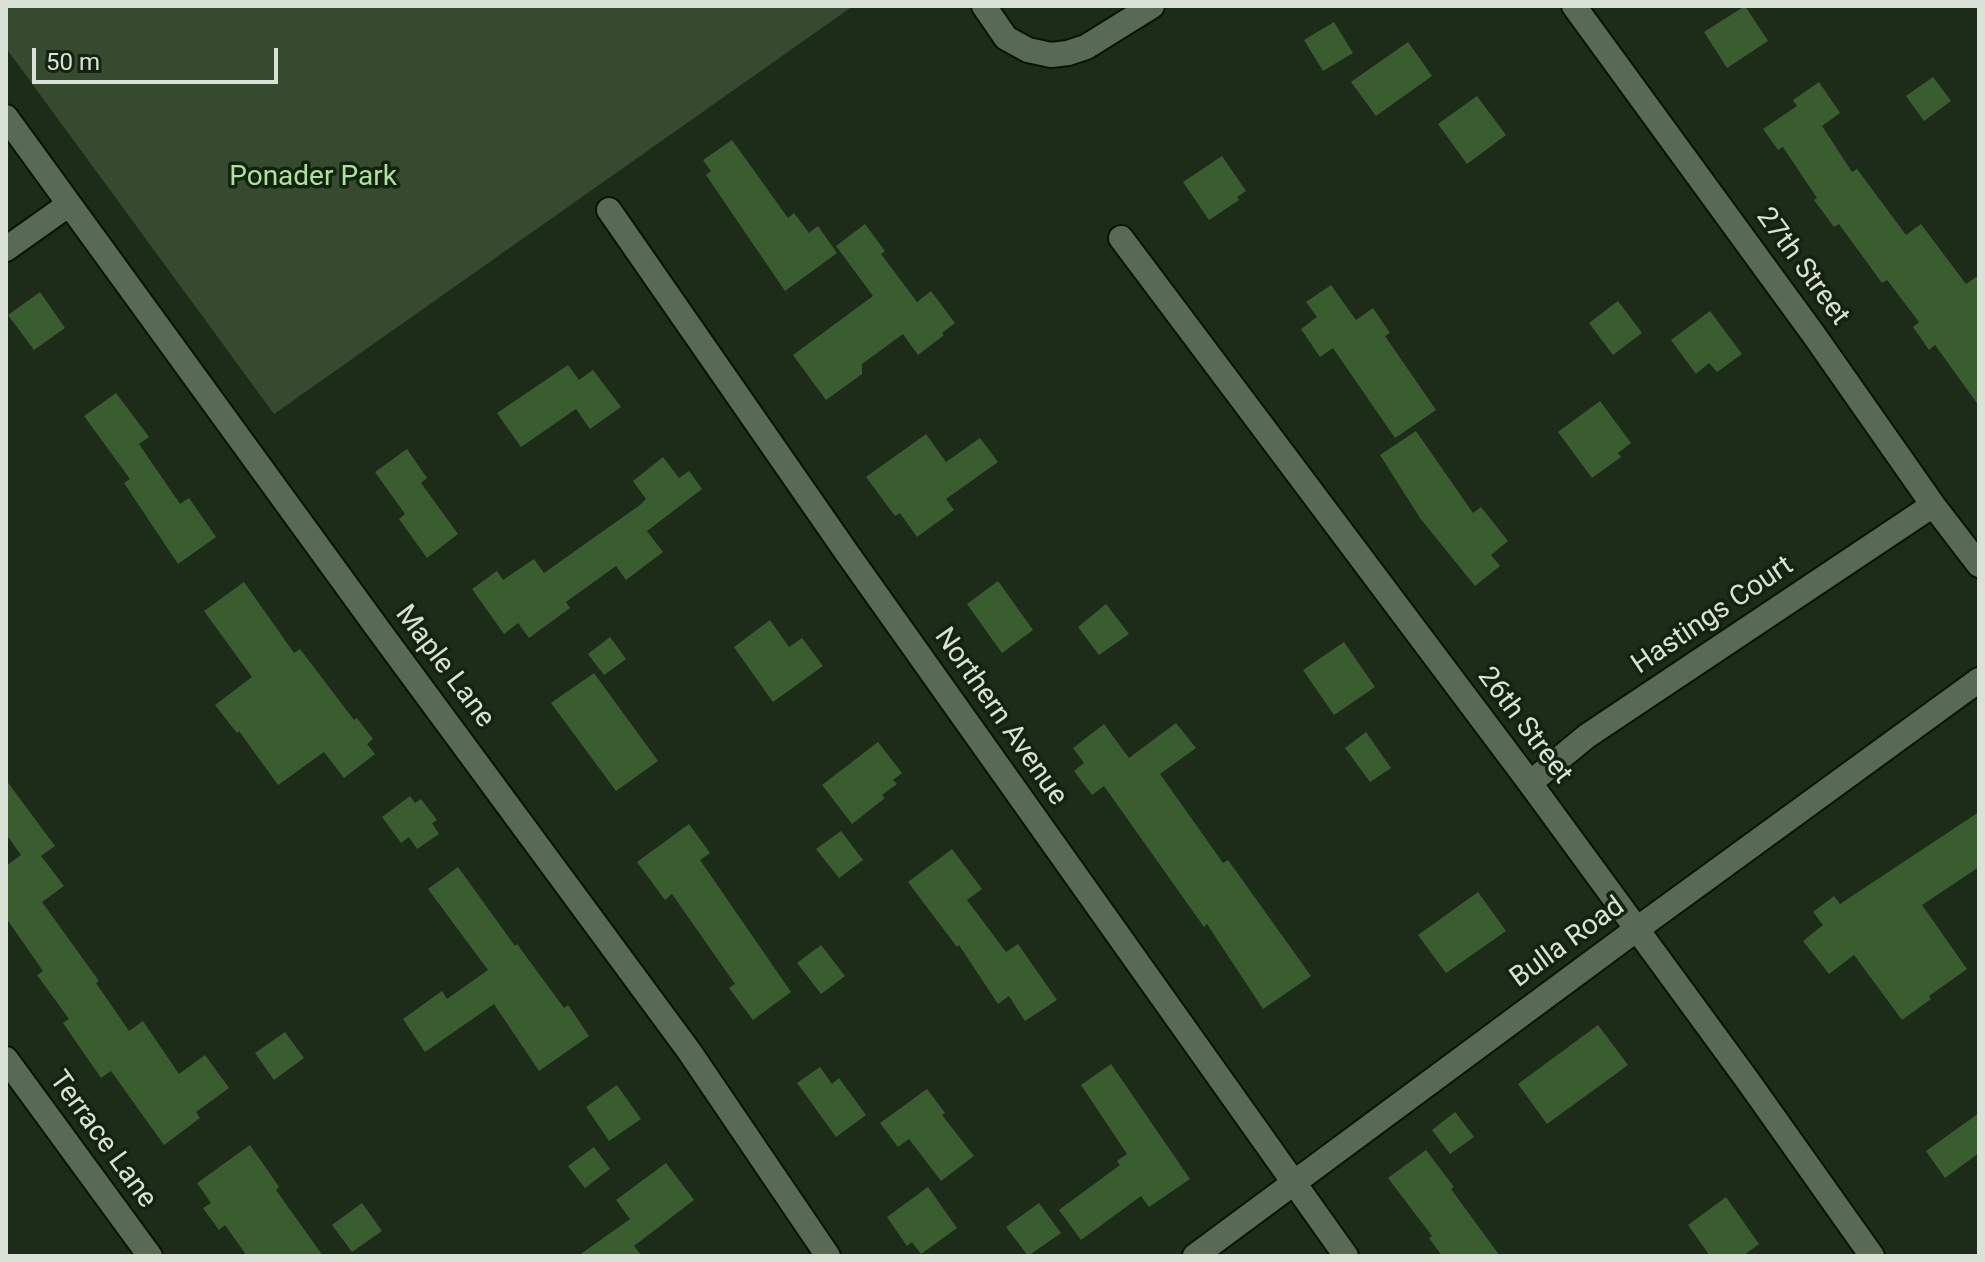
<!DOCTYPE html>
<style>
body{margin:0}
#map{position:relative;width:1985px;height:1262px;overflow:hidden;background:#1d2c19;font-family:Roboto,sans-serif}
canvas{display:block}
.frame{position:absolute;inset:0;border:8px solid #d8e2d6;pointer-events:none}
.scale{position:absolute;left:32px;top:48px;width:246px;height:36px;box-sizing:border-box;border:4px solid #d8e2d6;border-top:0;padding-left:10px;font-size:24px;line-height:28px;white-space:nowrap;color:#d8e2d6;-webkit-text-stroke:6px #142210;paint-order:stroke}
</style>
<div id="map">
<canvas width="1985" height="1262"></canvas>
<div class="frame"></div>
<div class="scale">50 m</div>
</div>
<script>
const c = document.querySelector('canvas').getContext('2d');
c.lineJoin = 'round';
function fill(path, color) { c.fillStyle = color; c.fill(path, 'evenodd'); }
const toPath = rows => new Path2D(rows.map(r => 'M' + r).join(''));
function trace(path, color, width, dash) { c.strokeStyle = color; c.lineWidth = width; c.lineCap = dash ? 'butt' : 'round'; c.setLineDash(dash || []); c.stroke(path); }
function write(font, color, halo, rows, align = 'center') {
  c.font = font + ' Roboto,sans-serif'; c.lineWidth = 7; c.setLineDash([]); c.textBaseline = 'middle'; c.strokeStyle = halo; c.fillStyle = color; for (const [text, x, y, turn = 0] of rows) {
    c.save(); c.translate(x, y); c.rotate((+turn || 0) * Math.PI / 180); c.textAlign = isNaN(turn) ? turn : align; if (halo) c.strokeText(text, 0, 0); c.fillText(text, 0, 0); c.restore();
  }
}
fill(toPath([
 [6,6,853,6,274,414,6,48]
]), '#354a2f');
fill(toPath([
 [1745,6,1768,41,1727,68,1704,32],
 [1334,22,1353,53,1323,71,1304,40],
 [1408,42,1432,76,1376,116,1351,82],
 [1933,77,1951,101,1924,121,1906,96],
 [1819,82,1840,113,1822,126,1852,172,1857,169,1906,235,1921,224,1966,284,1979,275,1979,406,1935,345,1929,350,1913,327,1919,322,1887,280,1882,283,1839,224,1834,227,1814,200,1817,198,1783,147,1778,150,1763,129,1797,106,1793,100],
 [1477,96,1506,135,1467,164,1438,124],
 [732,140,788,218,794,213,809,233,818,226,837,253,785,291,706,175,711,171,703,160],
 [1222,156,1246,191,1237,197,1239,200,1209,220,1183,182],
 [865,224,885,251,881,254,917,302,931,291,955,323,942,333,944,335,918,355,903,334,862,364,862,374,826,400,793,355,873,296,836,246],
 [1331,285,1356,320,1373,308,1390,333,1385,336,1436,410,1395,438,1333,348,1320,357,1301,329,1317,317,1306,302],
 [40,292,65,328,34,350,8,315],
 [1618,301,1642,333,1613,355,1589,323],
 [1710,311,1742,354,1717,372,1709,363,1696,374,1671,340],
 [568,365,579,380,593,370,621,407,590,429,576,409,521,447,497,413],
 [116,393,149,437,139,444,180,504,189,498,216,537,178,564,124,483,130,479,84,416],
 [1600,401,1631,443,1618,453,1621,457,1592,478,1558,432],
 [1416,431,1473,513,1481,507,1508,541,1491,555,1500,566,1475,586,1420,518,1380,455],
 [926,434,946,462,980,438,998,462,946,499,954,510,917,537,900,513,895,516,866,477],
 [407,449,427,478,421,483,458,534,427,558,399,519,405,514,375,472],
 [663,457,679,478,689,471,702,489,647,531,663,552,626,580,616,566,566,602,570,608,529,638,518,623,504,634,472,589,497,571,503,580,534,559,544,573,640,505,646,499,633,481],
 [998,581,1033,630,1002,653,967,604],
 [244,582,294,653,300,649,354,720,357,718,373,739,367,744,375,754,344,778,324,752,278,785,239,731,237,733,215,705,252,677,204,611],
 [1106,604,1129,634,1099,655,1078,627],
 [770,620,789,647,802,638,823,666,773,702,734,647],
 [610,637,626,659,604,675,588,654],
 [1344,642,1375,687,1334,715,1303,670],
 [594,673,658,761,616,791,551,703],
 [1176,723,1196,748,1160,774,1223,863,1228,860,1311,976,1263,1009,1207,924,1204,927,1104,786,1092,795,1074,771,1084,763,1073,748,1104,724,1129,758],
 [1366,732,1391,768,1370,782,1345,748],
 [878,742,902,773,893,780,897,784,882,795,885,798,852,824,822,785],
 [6,780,55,846,41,856,64,886,42,902,99,981,96,983,129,1031,143,1021,179,1074,205,1055,229,1088,196,1112,200,1118,164,1145,111,1071,101,1078,63,1023,69,1019,37,975,43,971,6,918,6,866,21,855,6,834],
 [410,796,415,803,421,799,437,820,432,823,439,834,417,849,409,837,401,843,382,817],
 [1979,812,1979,867,1922,905,1967,969,1929,996,1931,999,1902,1020,1854,955,1829,974,1803,941,1823,925,1813,912,1834,896,1840,904],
 [689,824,710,853,700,860,791,992,753,1020,729,988,735,984,672,894,665,900,637,862],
 [841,831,863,860,839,878,816,849],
 [952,849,982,889,967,900,1006,952,1018,944,1057,1000,1025,1021,1009,996,998,1004,959,945,957,947,908,882],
 [458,867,515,946,517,944,564,1008,568,1005,589,1036,539,1071,494,1004,425,1052,403,1019,442,991,447,999,488,970,428,889],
 [1478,892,1506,931,1446,973,1418,935],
 [821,945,845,976,821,994,797,963],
 [1598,1025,1628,1065,1547,1124,1518,1084],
 [285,1032,304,1058,274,1080,255,1053],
 [1111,1064,1190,1179,1149,1207,1141,1196,1081,1240,1059,1210,1120,1165,1117,1161,1127,1154,1081,1085],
 [820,1067,832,1084,839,1078,866,1115,836,1137,797,1083],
 [617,1085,641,1119,609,1141,586,1107],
 [927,1089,945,1113,942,1115,974,1156,941,1181,909,1139,898,1147,880,1123],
 [1455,1112,1474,1137,1450,1154,1432,1130],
 [1979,1113,1979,1153,1945,1178,1926,1151],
 [250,1145,279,1187,276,1190,323,1256,247,1256,225,1225,219,1230,203,1208,211,1203,197,1183],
 [594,1147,610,1169,585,1188,568,1166],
 [1426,1150,1454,1187,1451,1189,1500,1256,1442,1256,1429,1238,1432,1236,1388,1178],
 [666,1163,694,1200,634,1246,642,1256,578,1256,630,1219,616,1200],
 [928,1187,957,1228,921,1254,912,1242,907,1246,887,1217],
 [1726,1197,1759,1244,1743,1256,1710,1256,1688,1225],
 [362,1203,382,1231,352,1252,332,1225],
 [1039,1203,1061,1233,1028,1256,1006,1227]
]), '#395d2f');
const minor = toPath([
 [984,6,1006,38,1028,50,1051,55,1068,53,1086,47,1152,6],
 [1574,6,1814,335,1933,505,1979,565],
 [6,117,378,629,689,1051,828,1256],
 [609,210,847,553,1346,1256],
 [1121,238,1530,783,1748,1081,1872,1256],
 [6,249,68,205],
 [1530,783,1587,736,1933,505],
 [6,1059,150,1256],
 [1195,1256,1637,929,1979,680]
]);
trace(minor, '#071404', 28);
trace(minor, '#596a54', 24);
write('28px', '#abe39b', '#142210', [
 ["Ponader Park",313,178]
]);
write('28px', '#d8e2d6', '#142210', [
 ["27th Street",1802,267,54],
 ["Hastings Court",1713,616,-34],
 ["Maple Lane",444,667,53],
 ["Northern Avenue",1000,717,55],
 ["26th Street",1524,726,53],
 ["Bulla Road",1568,943,-36],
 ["Terrace Lane",102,1140,54]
]);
</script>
